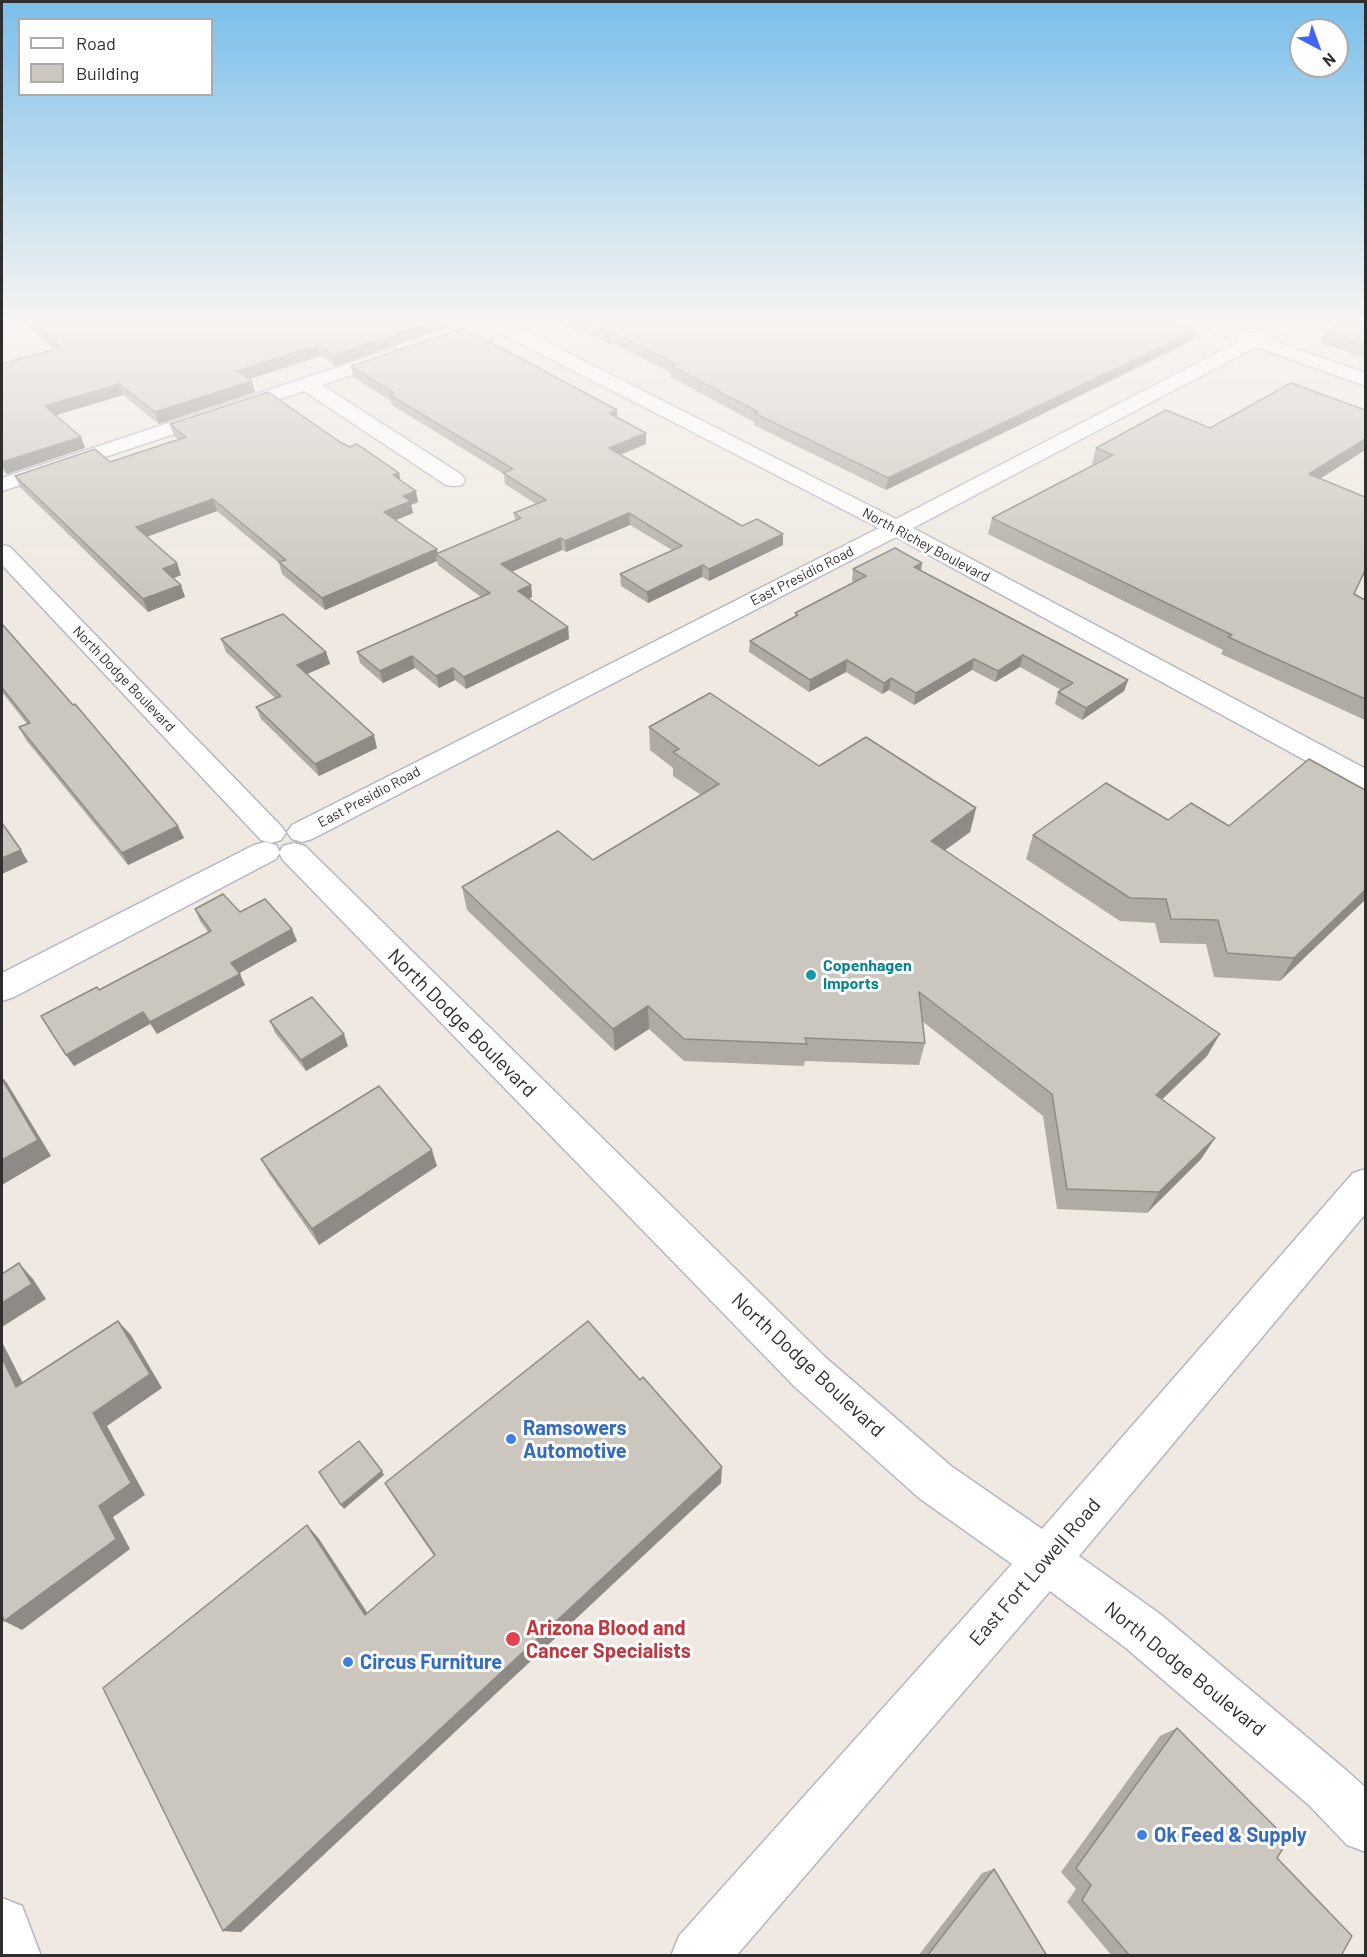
<!DOCTYPE html>
<style>
body{margin:0}
#map{position:relative;width:1367px;height:1957px;overflow:hidden;background:#efe9e1;font-family:Barlow,sans-serif}
canvas{display:block}
.frame{position:absolute;inset:0;border:3px solid #2e2e2e;pointer-events:none}
.legend{position:absolute;left:18px;top:18px;width:195px;height:78px;box-sizing:border-box;background:#fff;border:2px solid #ababab;margin:0;padding:8px 10px;list-style:none;font-size:18px;color:#2e2e2e}
.legend li{display:flex;align-items:center;gap:12px;height:30px}
.legend b{width:30px;border:2px solid #ababab}
.north{position:absolute;left:1289px;top:18px;width:60px;height:60px;box-sizing:border-box;background:#fff;border:2px solid #ababab;border-radius:50%;rotate:139deg;font-size:16px;font-weight:700;line-height:24px;text-align:center;color:#2e2e2e}
.north::after{content:'';display:block;margin:auto;width:21px;height:27px;background:#4264fb;clip-path:polygon(50% 0,100% 100%,50% 72%,0 100%)}
</style>
<div id="map">
<canvas width="1367" height="1957"></canvas>
<div class="frame"></div>
<ul class="legend">
<li><b style="height:8px;background:#fff"></b>Road</li>
<li><b style="height:16px;background:#cbc7bf"></b>Building</li>
</ul>
<div class="north">N</div>
</div>
<script>
const c = document.querySelector('canvas').getContext('2d');
c.lineJoin = 'round';
const toPath = rows => new Path2D(rows.map(r => 'M' + r).join(''));
function trace(path, color, width, dash) { c.strokeStyle = color; c.lineWidth = width; c.lineCap = dash ? 'butt' : 'round'; c.setLineDash(dash || []); c.stroke(path); }
function fill(path, color) { c.fillStyle = color; c.fill(path, 'evenodd'); }
function write(font, color, halo, rows, align = 'center') {
  c.font = font + ' Barlow,sans-serif'; c.lineWidth = 6; c.setLineDash([]); c.textBaseline = 'middle'; c.strokeStyle = halo; c.fillStyle = color; for (const [text, x, y, turn = 0] of rows) {
    c.save(); c.translate(x, y); c.rotate((+turn || 0) * Math.PI / 180); c.textAlign = isNaN(turn) ? turn : align; if (halo) c.strokeText(text, 0, 0); c.fillText(text, 0, 0); c.restore();
  }
}
const street = toPath([
 [474,317,497,317,896,519,1240,341,1182,321,1179,317,1205,317,1254,334,1287,317,1309,317,1306,321,1270,340,1366,373,1366,386,1256,347,913,528,1366,769,1366,790,1356,788,896,537,312,839,302,842,292,839,287,832,292,825,879,528,477,321,474,317],
 [393,349,400,351,402,355,400,359,322,385,462,475,465,480,462,485,454,486,446,485,304,391,2,491,2,478,393,349],
 [265,842,276,845,280,852,276,859,14,997,2,1001,2,973,254,845,265,842],
 [2,1898,22,1906,41,1956,2,1956,2,1898]
]);
const secondary = toPath([
 [2,545,10,547,281,826,286,833,281,840,271,843,261,840,2,565,2,545],
 [294,843,305,846,825,1357,951,1466,1042,1529,1353,1173,1366,1169,1366,1213,1079,1556,1160,1614,1346,1770,1366,1788,1366,1852,1347,1845,1310,1806,1126,1648,1050,1591,736,1956,671,1956,679,1936,1012,1564,919,1498,795,1387,283,860,279,853,283,846,294,843]
]);
trace(street, '#b4b7c1', 3);
trace(secondary, '#b4b7c1', 3);
fill(street, '#fff');
fill(secondary, '#fff');
fill(toPath([
 [16,317,445,317,446,318,447,328,335,366,321,356,249,379,255,392,159,424,123,395,56,415,85,448,7,474,2,469,2,364,55,349],
 [548,317,1157,317,1195,331,1192,341,886,490,754,425,754,422,671,377,671,373,611,343,608,344,582,330,576,332],
 [1365,317,1365,358,1320,343,1324,332],
 [351,366,617,410,617,417,646,444,620,455,742,526,783,534,783,545,709,581,702,577,648,603,621,586,620,574,672,550,630,525,566,552,562,550,511,572,531,585,532,597,528,599,568,627,569,639,466,689,455,680,439,688,415,668,383,683,360,663,357,652,481,597,438,565,437,561,325,610,282,574,279,563,217,511,147,536,181,575,173,578,185,597,148,612,20,487,15,476,110,462,179,440,174,436,170,424,340,442,399,473,400,479,418,502,411,505,413,513,396,520,438,553,515,521,514,513,536,504,505,484,504,474,392,405,391,401,353,377],
 [1365,410,1365,450,1320,479,1365,497,1365,577,1363,576,1354,594,1365,600,1365,720,1221,654,1223,650,988,534,992,518,1094,464,1092,464,1096,448,1210,428],
 [922,563,921,571,1128,680,1124,691,1082,720,1055,704,1058,692,1061,690,1020,667,995,682,972,670,914,705,889,690,882,694,846,672,809,692,749,652,750,641,795,617,795,613,854,582,852,581,853,569],
 [2,624,178,826,184,838,128,865,26,740,19,727,27,724,2,692],
 [221,639,326,652,330,664,307,674,377,748,319,776,261,719,256,707,275,698,226,652],
 [649,727,819,766,976,808,970,832,945,850,1207,1056,1162,1099,1215,1138,1201,1159,1147,1213,1057,1209,1043,1116,922,1021,925,1043,919,1065,805,1061,804,1066,684,1061,649,1029,615,1051,467,910,462,887,593,860,701,795,673,776,673,768,650,750],
 [1168,820,1229,826,1365,900,1280,981,1214,977,1206,944,1160,943,1155,923,1120,921,1026,859,1033,835],
 [195,909,240,912,297,941,239,973,245,985,157,1034,150,1024,74,1066,66,1055,99,990,208,932,200,921],
 [270,1021,348,1046,306,1071,275,1033],
 [261,1159,437,1166,319,1245,270,1175],
 [385,1483,721,1483,241,1932,223,1931,307,1525,319,1539,367,1613,434,1556,394,1498],
 [1177,1728,1277,1858,1341,1956,1112,1956,1067,1902,1076,1889,1061,1872,1160,1736],
 [994,1869,1047,1956,918,1956,982,1873]
]), '#afaba4');
fill(toPath([
 [2,317,16,317,2,321],
 [446,318,447,328,335,366,333,355],
 [581,319,582,330,576,332,575,321],
 [1195,331,1192,341,886,490,888,478],
 [611,332,611,343,608,344,608,333],
 [318,345,321,356,240,382,237,371],
 [252,381,255,392,159,424,155,412],
 [119,384,123,395,50,417,45,406],
 [617,410,617,421,609,413],
 [646,433,646,444,609,459,609,448],
 [81,437,85,448,7,474,2,463],
 [1365,439,1365,450,1302,490,1309,474],
 [399,473,401,484,393,475],
 [416,491,418,502,411,505,413,513,386,524,384,512,403,496],
 [213,499,217,511,141,539,136,527],
 [629,513,630,525,566,552,565,541],
 [783,534,783,545,709,581,709,569],
 [561,538,562,550,502,576,501,564],
 [437,549,438,555,436,554,437,561,325,610,322,598],
 [177,563,181,575,167,581,163,569],
 [922,563,920,574,914,567],
 [703,565,702,577,648,603,647,592],
 [181,585,185,597,148,612,143,599],
 [531,585,532,597,519,603,518,591],
 [568,627,569,639,466,689,464,677],
 [326,652,330,664,300,677,297,665],
 [1023,655,1020,667,995,682,998,671],
 [412,656,415,668,383,683,380,671],
 [974,659,972,670,914,705,916,693],
 [847,660,846,672,809,692,810,680],
 [453,668,455,680,439,688,436,676],
 [891,678,889,690,882,694,884,683],
 [1128,680,1124,691,1082,720,1086,708],
 [374,735,377,748,319,776,315,764],
 [976,808,970,832,926,864,931,841],
 [178,826,184,838,128,865,122,853],
 [21,850,28,862,2,874,2,858],
 [1365,890,1365,900,1280,981,1294,958],
 [292,929,297,941,236,975,231,963],
 [240,974,245,985,157,1034,150,1022],
 [648,1006,649,1029,615,1051,613,1029],
 [143,1012,150,1024,74,1066,66,1055],
 [344,1034,348,1046,306,1071,301,1060],
 [1220,1034,1207,1056,1144,1117,1156,1095],
 [2,1077,7,1083,51,1156,2,1185],
 [1215,1138,1201,1159,1147,1213,1159,1192],
 [432,1150,437,1166,319,1245,312,1229],
 [19,1263,33,1279,46,1299,2,1327,2,1303],
 [118,1321,131,1335,162,1388,107,1426,145,1495,113,1517,130,1549,22,1630,4,1621,99,1506,93,1413],
 [2,1342,32,1401,16,1387,2,1358],
 [722,1467,721,1483,241,1932,223,1931],
 [382,1471,384,1475,344,1509,341,1505],
 [307,1525,319,1539,376,1626,365,1615]
]), '#8e8b86');
const building = toPath([
 [25,317,445,317,446,318,333,355,318,345,237,371,252,381,155,412,119,384,45,406,81,437,2,462,2,364,62,347,25,317],
 [567,317,1157,317,1195,331,888,478,754,413,758,412,671,366,676,364,611,332,608,333,581,319,575,321,567,317],
 [1352,317,1365,317,1365,346,1324,332,1352,317],
 [464,328,617,410,609,413,646,433,609,448,742,526,757,519,783,534,709,569,703,565,647,592,620,574,682,546,629,513,565,541,561,538,501,564,531,585,518,591,568,627,464,677,453,668,436,676,412,656,380,671,357,652,490,593,436,554,521,518,514,513,546,500,503,473,513,469,390,395,394,393,351,366,464,328],
 [1291,383,1365,410,1365,439,1309,474,1365,497,1365,570,1354,594,1365,600,1365,699,1228,637,1232,635,992,518,1113,455,1096,448,1166,410,1210,428,1291,383],
 [268,392,340,442,350,447,357,444,399,473,393,475,416,491,403,496,411,501,384,512,437,549,322,598,279,562,286,560,213,499,136,527,177,563,163,569,181,585,143,599,15,476,95,449,110,462,186,437,170,424,268,392],
 [895,548,922,563,914,567,1128,680,1086,708,1058,692,1073,683,1023,655,998,671,974,659,916,693,891,678,884,683,847,660,810,680,750,641,798,615,795,613,866,576,853,569,895,548],
 [283,614,326,652,297,665,374,735,315,764,256,707,281,696,221,639,283,614],
 [2,624,73,705,75,704,178,826,122,853,19,727,30,723,2,688,2,624],
 [710,693,819,766,866,737,976,808,931,841,1220,1034,1156,1095,1215,1138,1159,1192,1067,1189,1052,1094,919,992,925,1043,805,1038,807,1044,684,1039,648,1006,613,1029,462,887,558,831,593,860,719,784,673,752,679,749,649,727,710,693],
 [1309,759,1365,790,1365,890,1294,958,1227,953,1218,920,1171,919,1166,899,1130,898,1033,835,1106,783,1168,820,1191,803,1229,826,1309,759],
 [2,823,21,850,2,858,2,823],
 [223,894,240,912,265,899,292,929,231,963,240,974,150,1022,143,1012,66,1055,41,1016,97,987,99,990,211,931,195,909,223,894],
 [312,997,344,1034,301,1060,270,1021,312,997],
 [2,1079,38,1140,2,1160,2,1079],
 [379,1086,432,1150,312,1229,261,1159,379,1086],
 [19,1263,32,1284,2,1303,2,1274,19,1263],
 [118,1321,150,1374,93,1413,131,1483,99,1506,116,1539,4,1621,2,1614,2,1358,16,1387,118,1321],
 [588,1321,640,1380,643,1377,722,1467,223,1931,103,1688,307,1525,365,1615,435,1555,385,1483,588,1321],
 [359,1441,382,1471,341,1505,319,1472,359,1441],
 [1177,1728,1288,1840,1277,1858,1352,1936,1341,1956,1130,1956,1082,1900,1091,1885,1076,1868,1177,1728],
 [994,1869,1047,1956,927,1956,994,1869]
]);
fill(building, '#cbc7bf');
trace(building, '#8e8b86', 1.5);
const sky = c.createLinearGradient(0, 0, 0, 591);
sky.addColorStop(0, '#7abfeb');
sky.addColorStop(0.54, '#f8f5f2');
sky.addColorStop(1, '#f8f5f200');
c.fillStyle = sky;
c.fillRect(0, 0, 1367, 591);
for (const [x, y, r, color] of [
 [811,975,6,"#0f9aa8"],
 [511,1439,6,"#3f7fe0"],
 [513,1639,8,"#e0444e"],
 [348,1662,6,"#3f7fe0"],
 [1142,1835,6,"#3f7fe0"]
]) { const dot = new Path2D(); dot.arc(x, y, r, 0, 2 * Math.PI); c.fillStyle = color; c.fill(dot); trace(dot, '#fff', 2); }
write('14px', '#2e2e2e', '#fff', [
 ["North Richey Boulevard",926,545,28],
 ["East Presidio Road",802,576,-27],
 ["North Dodge Boulevard",124,679,46],
 ["East Presidio Road",369,797,-28]
]);
write('bold 16px', '#0d838f', '#fff', [
 ["Copenhagen",823,966],
 ["Imports",823,984]
], 'left');
write('20px', '#2e2e2e', '#fff', [
 ["North Dodge Boulevard",462,1023,45],
 ["North Dodge Boulevard",808,1365,43],
 ["East Fort Lowell Road",1035,1572,-49],
 ["North Dodge Boulevard",1185,1669,39]
]);
write('bold 20px', '#366cbe', '#fff', [
 ["Ramsowers",523,1428],
 ["Automotive",523,1451],
 ["Circus Furniture",360,1662],
 ["Ok Feed & Supply",1154,1835]
], 'left');
write('bold 20px', '#be3a42', '#fff', [
 ["Arizona Blood and",526,1628],
 ["Cancer Specialists",526,1651]
], 'left');
</script>
